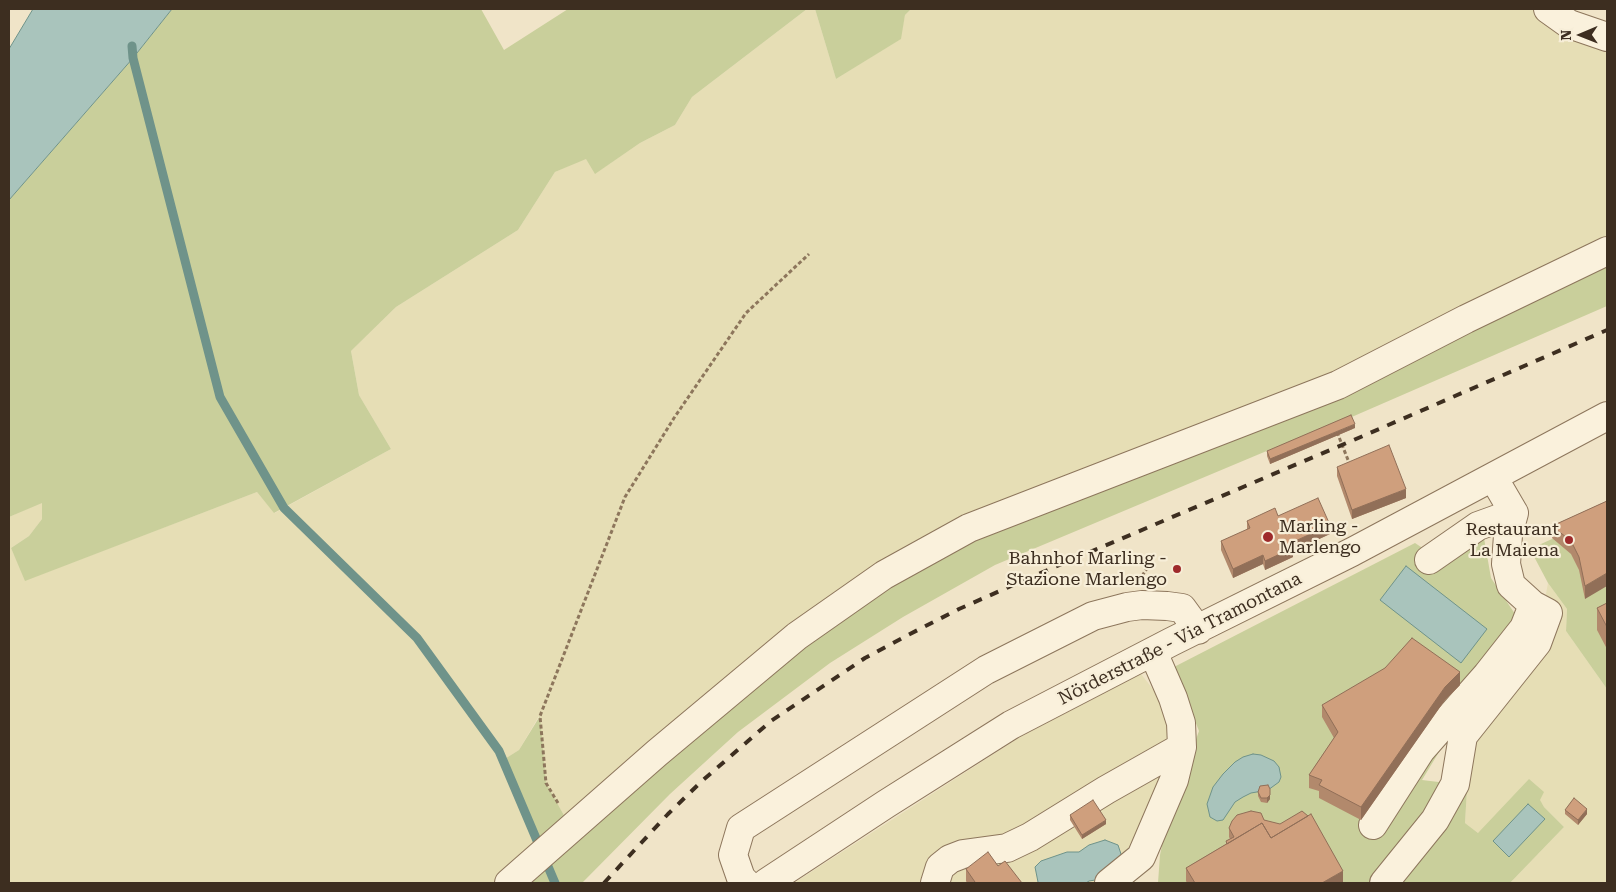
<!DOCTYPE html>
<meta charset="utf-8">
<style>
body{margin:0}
#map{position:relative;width:1616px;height:892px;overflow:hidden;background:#f0e4c8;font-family:"Roboto Serif",serif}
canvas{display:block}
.frame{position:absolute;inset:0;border:10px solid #3d2e20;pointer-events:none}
.north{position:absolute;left:1556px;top:10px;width:50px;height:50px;-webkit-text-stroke:4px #f7eed8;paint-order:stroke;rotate:269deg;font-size:14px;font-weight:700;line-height:20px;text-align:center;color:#3d2e20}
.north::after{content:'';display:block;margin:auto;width:18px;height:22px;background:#3d2e20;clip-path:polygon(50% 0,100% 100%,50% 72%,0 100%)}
</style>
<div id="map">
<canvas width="1616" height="892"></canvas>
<div class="frame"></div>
<div class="north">N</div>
</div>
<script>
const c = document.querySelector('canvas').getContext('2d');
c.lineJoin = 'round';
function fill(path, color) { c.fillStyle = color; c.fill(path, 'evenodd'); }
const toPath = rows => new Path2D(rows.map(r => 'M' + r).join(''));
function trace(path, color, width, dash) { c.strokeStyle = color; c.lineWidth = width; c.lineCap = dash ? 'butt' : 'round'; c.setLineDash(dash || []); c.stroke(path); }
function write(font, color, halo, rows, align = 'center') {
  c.font = font + ' "Roboto Serif",serif'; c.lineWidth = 4.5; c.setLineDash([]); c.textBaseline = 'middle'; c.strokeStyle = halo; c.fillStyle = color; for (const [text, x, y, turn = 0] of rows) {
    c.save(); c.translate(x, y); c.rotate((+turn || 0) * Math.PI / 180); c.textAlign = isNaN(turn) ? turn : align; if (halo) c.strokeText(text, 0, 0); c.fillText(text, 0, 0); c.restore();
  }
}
fill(toPath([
 [807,9,815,9,836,79,900,39,905,15,911,9,1548,9,1607,42,1607,251,1062,493,571,828,546,783,539,716,519,750,503,760,539,852,508,883,9,883,9,517,42,502,42,519,29,536,11,548,26,580,257,492,275,513,391,449,359,395,351,351,396,307,518,230,555,172,586,158,596,173,640,143,675,125,692,97],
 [1548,583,1567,609,1566,631,1607,689,1607,883,1510,883,1564,827,1544,807,1539,800,1478,833,1465,823,1467,789,1463,736,1537,643],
 [1141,674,1163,702,1174,733,1141,775,1165,775,1146,864,1131,883,794,883,1020,737]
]), '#e6deb5');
fill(toPath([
 [172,9,481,9,504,50,568,9,807,9,692,97,675,125,640,143,595,174,586,159,555,172,518,230,396,307,351,351,359,395,391,449,274,513,257,492,25,581,11,548,29,536,42,519,42,503,9,517,9,200,133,58],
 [815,9,911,9,905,15,901,39,836,79],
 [1607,251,1607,306,1308,436,1269,450,995,565,903,617,830,663,738,732,670,794,582,883,508,883,539,852,503,760,519,750,540,716,546,783,571,828,797,636,1062,493],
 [1607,514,1607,689,1566,631,1567,609,1548,583,1530,549],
 [1484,538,1491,578,1519,620,1422,780,1455,784,1467,789,1465,823,1478,833,1529,779,1544,792,1540,800,1544,807,1564,827,1510,883,1158,883,1160,855,1168,817,1199,731,1174,667,1415,543,1445,563]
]), '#c9cf9b');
const water = toPath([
 [33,9,172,9,133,58,9,200,9,49,33,9],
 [1406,566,1487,629,1461,663,1380,600,1406,566],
 [1253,754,1261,755,1274,761,1279,767,1281,777,1279,782,1268,790,1251,793,1243,797,1235,802,1223,820,1217,821,1210,817,1207,804,1213,787,1223,774,1235,762,1243,757,1253,754],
 [1528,804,1545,819,1509,857,1493,841,1528,804],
 [1105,840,1118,845,1124,863,1102,879,1089,881,1086,883,1039,883,1038,882,1035,867,1041,861,1067,852,1079,852,1089,845,1105,840]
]);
fill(water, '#a9c4bc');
trace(water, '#6f938a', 1);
trace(toPath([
 [132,46,133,58,220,397,284,508,417,638,499,751,555,883]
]), '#6f938a', 9);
const minor = toPath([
 [1548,9,1569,24,1607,37],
 [1429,560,1478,526,1514,513],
 [1373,825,1421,750,1487,675,1524,628,1533,605],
 [509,883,657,753,797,636,884,575,969,528,1338,385,1466,319,1607,251],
 [746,883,741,878,733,855,741,828,986,670,1093,616,1127,607,1142,605,1167,606,1182,608,1198,630],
 [766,883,886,804,1011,725,1171,642,1352,552,1607,416],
 [935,883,940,867,950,859,963,854,1007,848,1030,837,1106,790,1182,747],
 [1109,883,1141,857,1174,780,1182,747,1181,723,1173,698,1153,652],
 [1384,883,1435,820,1455,784,1463,736,1537,643,1548,613,1533,605,1511,585,1506,564,1508,535,1514,513,1493,477]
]);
trace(minor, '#8d765c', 30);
trace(toPath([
 [1337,432,1350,465],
 [1142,576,1148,567,1150,554],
 [558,803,546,783,540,716,625,497,674,418,746,313,809,254]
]), '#8d765c', 3, [4, 2.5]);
trace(minor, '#faf1dc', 28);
trace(toPath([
 [604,883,668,814,702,781,771,721,865,658,906,636,959,609,1036,575,1363,436,1607,330]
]), '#3d2e20', 4, [9, 9]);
fill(toPath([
 [1355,428,1270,464,1267,456,1267,451],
 [1337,467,1406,498,1352,519,1337,476],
 [1607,501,1585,599,1579,570,1571,554,1552,538,1552,526],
 [1278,516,1330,534,1293,551,1293,557,1265,570,1263,564,1233,578,1221,550,1221,541,1247,530,1247,521],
 [1607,603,1607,649,1597,630,1597,608],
 [1460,685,1445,700,1361,820,1319,798,1319,791,1309,788,1309,775,1334,738,1322,717,1322,705],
 [1258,792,1270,799,1267,803,1261,802,1258,796],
 [1565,810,1587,814,1578,825,1565,814],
 [1070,815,1106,824,1082,839,1070,820],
 [1264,820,1343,883,1187,883,1186,881,1186,868,1226,844,1226,841,1230,839,1229,837,1229,828],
 [998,866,1022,883,967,883,966,881,966,869]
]), '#b2896c');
fill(toPath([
 [1355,424,1355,428,1270,464,1270,459],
 [1406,489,1406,498,1352,519,1352,510],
 [1330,525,1330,534,1293,551,1293,557,1265,570,1265,561,1291,543],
 [1263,555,1263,564,1233,578,1233,569],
 [1607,573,1607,586,1585,599,1585,586],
 [1460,672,1460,685,1445,700,1361,820,1361,807,1445,687],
 [1270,789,1270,799,1267,803,1267,798],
 [1587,809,1587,814,1578,825,1578,820],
 [1106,820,1106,824,1082,839,1082,835],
 [1343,871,1343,883,1322,883]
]), '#916f58');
const building = toPath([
 [1351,415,1355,424,1270,459,1267,451,1351,415],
 [1389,445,1406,489,1352,510,1337,467,1389,445],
 [1318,498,1330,525,1291,543,1293,548,1265,561,1263,555,1233,569,1221,541,1250,528,1247,521,1275,508,1278,516,1318,498],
 [1607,501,1607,573,1585,586,1579,557,1571,541,1552,526,1607,501],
 [1607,603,1607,627,1597,608,1607,603],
 [1412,638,1460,672,1445,687,1361,807,1319,785,1322,780,1309,775,1338,732,1322,705,1385,668,1412,638],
 [1268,785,1270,789,1270,795,1267,798,1261,798,1258,792,1260,786,1268,785],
 [1574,798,1587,809,1578,820,1565,810,1574,798],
 [1093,800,1106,820,1082,835,1070,815,1093,800],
 [1251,811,1261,813,1264,820,1280,824,1302,811,1308,816,1271,838,1262,823,1227,844,1226,841,1234,837,1229,828,1232,821,1237,815,1251,811],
 [1311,814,1343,871,1322,883,1195,883,1186,868,1262,823,1271,838,1311,814],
 [988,852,998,866,1005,861,1022,883,973,883,975,882,966,869,988,852]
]);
fill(building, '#cf9f7d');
trace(building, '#916f58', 1);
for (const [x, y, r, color] of [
 [1268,537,6,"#9e2a2b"],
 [1569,540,5,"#9e2a2b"],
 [1177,569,5,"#9e2a2b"]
]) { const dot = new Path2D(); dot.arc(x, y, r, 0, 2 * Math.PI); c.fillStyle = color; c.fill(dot); trace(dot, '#f7eed8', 2); }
write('18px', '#3d2e20', '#f7eed8', [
 ["Marling -",1279,527,"left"],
 ["Marlengo",1279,548,"left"],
 ["Restaurant",1559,530],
 ["La Maiena",1559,551],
 ["Bahnhof Marling -",1167,559],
 ["Stazione Marlengo",1167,580]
], 'right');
write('18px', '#3d2e20', '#f7eed8', [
 ["Nörderstraße - Via Tramontana",1180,639,-27]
]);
</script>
